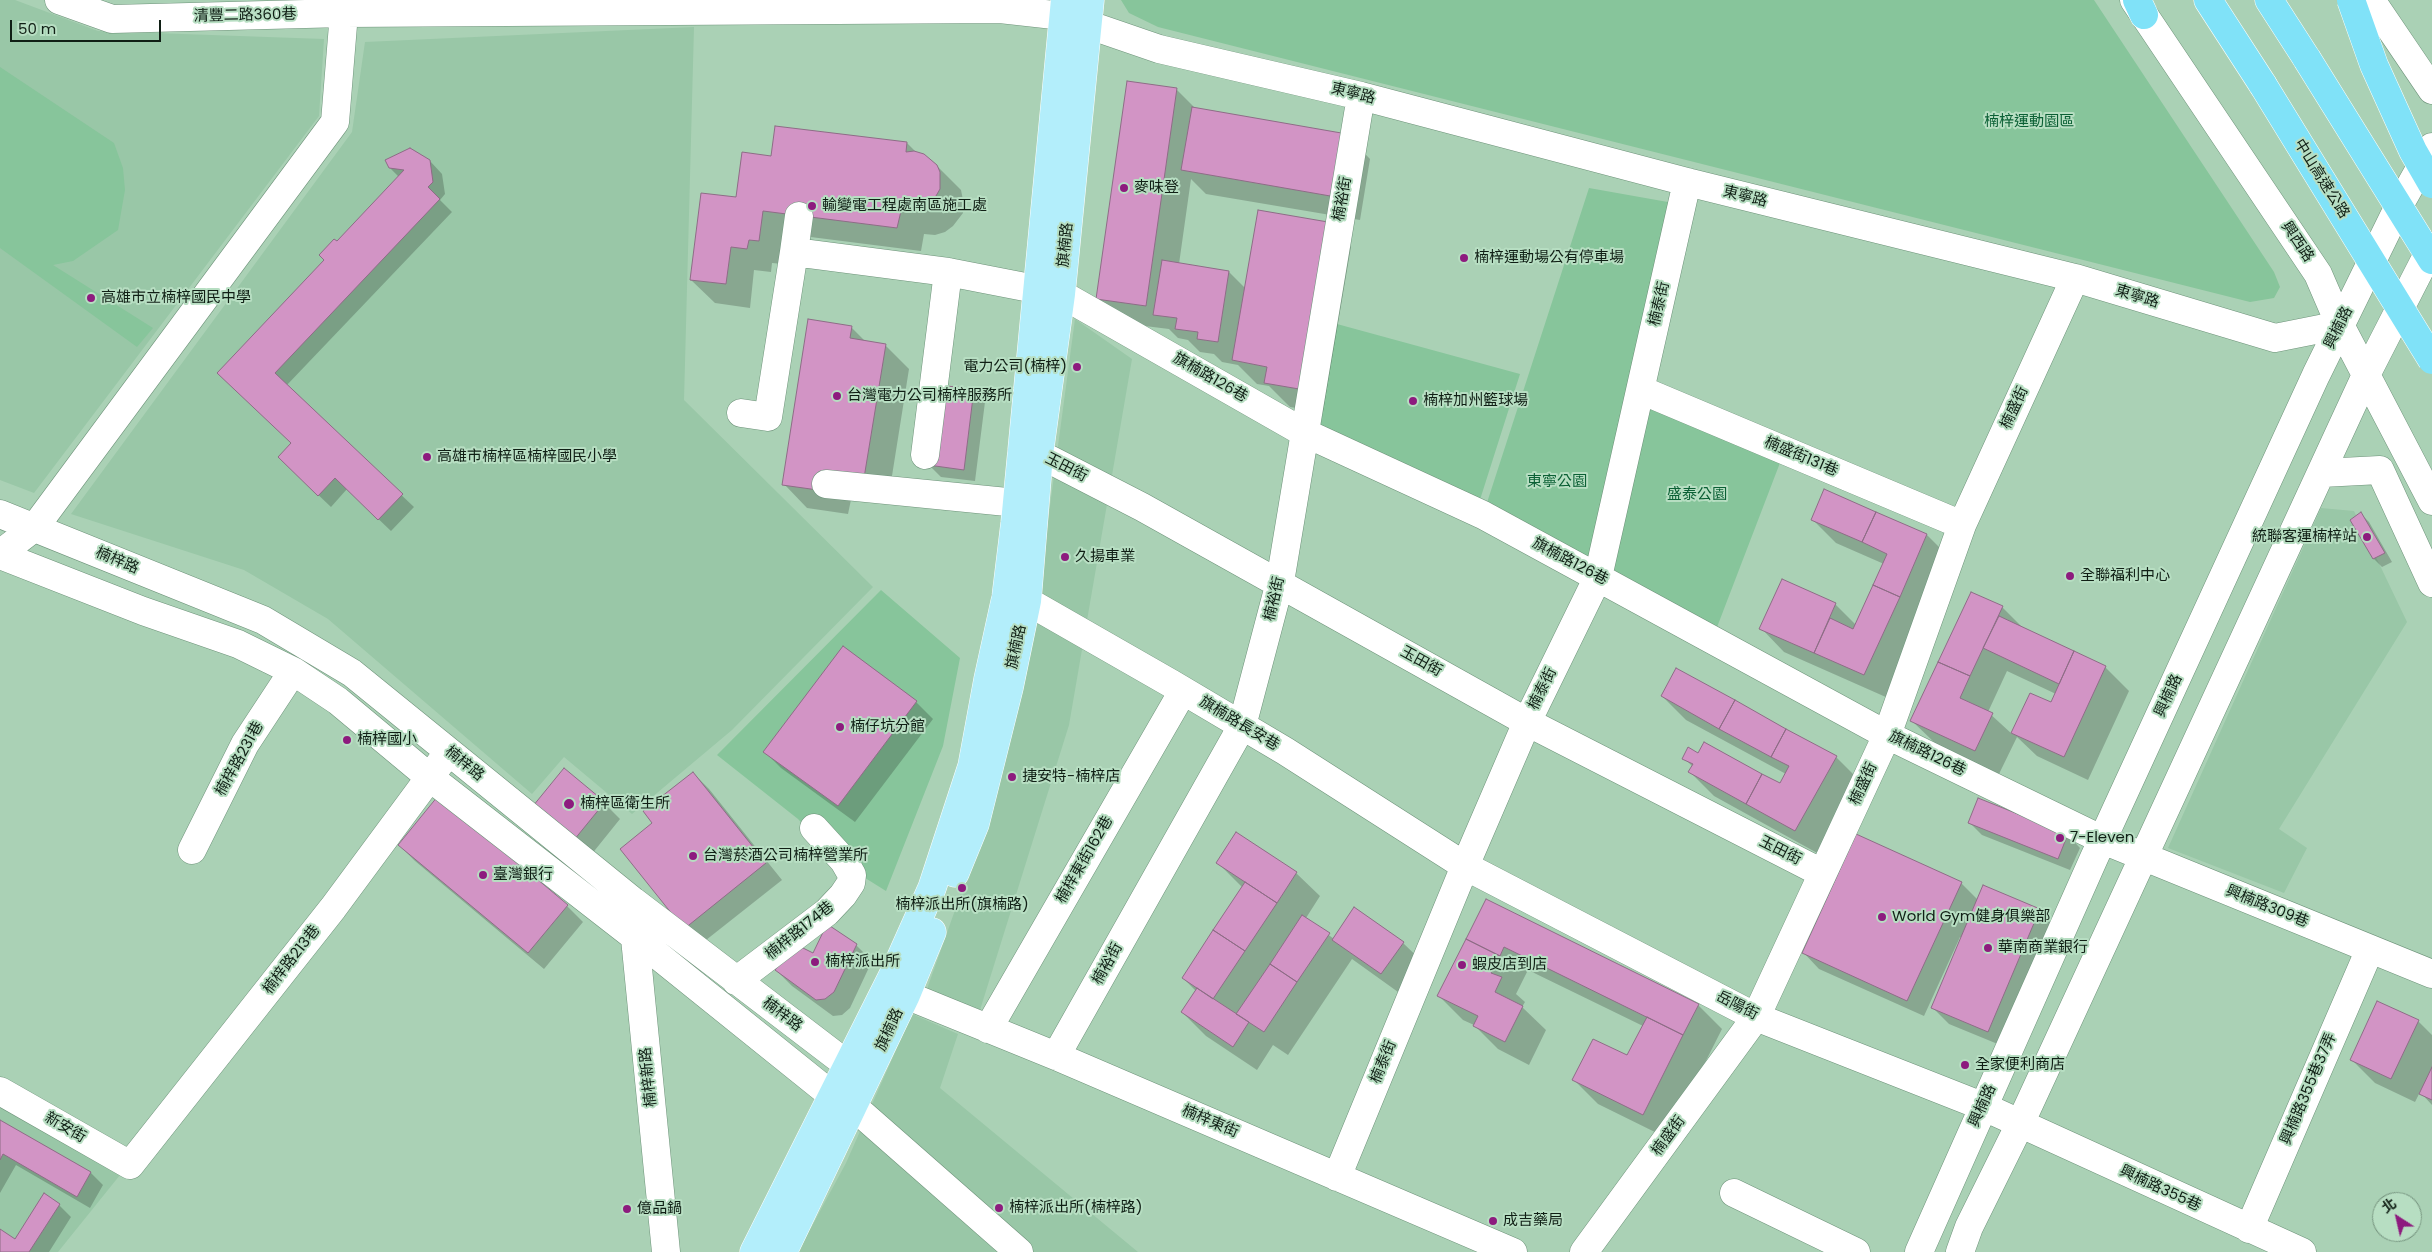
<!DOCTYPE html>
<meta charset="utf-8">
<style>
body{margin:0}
#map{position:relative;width:2432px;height:1252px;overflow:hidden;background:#aad1b5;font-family:Poppins,"Noto Sans TC",sans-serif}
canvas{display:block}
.north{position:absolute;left:2372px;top:1192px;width:50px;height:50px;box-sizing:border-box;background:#b7dec2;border:1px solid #74927d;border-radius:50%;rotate:325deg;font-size:14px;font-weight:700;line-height:20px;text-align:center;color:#101f15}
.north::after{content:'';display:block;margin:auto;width:18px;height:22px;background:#8d1b7e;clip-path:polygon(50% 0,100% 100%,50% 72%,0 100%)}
.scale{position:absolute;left:10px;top:20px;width:151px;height:22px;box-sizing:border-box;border:2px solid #101f15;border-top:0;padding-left:6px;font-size:15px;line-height:18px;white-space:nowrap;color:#101f15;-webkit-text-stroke:4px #b7dec2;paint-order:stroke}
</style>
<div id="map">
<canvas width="2432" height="1252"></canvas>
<div class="north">北</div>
<div class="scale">50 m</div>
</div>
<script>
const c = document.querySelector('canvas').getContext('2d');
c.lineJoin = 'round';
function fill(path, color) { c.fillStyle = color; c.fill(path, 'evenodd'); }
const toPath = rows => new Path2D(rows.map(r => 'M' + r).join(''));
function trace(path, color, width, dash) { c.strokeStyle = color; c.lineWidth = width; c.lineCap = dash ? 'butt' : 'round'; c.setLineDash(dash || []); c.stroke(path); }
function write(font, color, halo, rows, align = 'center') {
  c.font = font + ' Poppins,"Noto Sans TC",sans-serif'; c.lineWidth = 4; c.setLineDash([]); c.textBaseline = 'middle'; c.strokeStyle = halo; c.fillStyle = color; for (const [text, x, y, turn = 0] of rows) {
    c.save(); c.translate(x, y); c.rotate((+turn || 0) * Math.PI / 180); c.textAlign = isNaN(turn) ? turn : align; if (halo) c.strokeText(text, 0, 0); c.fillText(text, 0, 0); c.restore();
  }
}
fill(toPath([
 [0,0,15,0,98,31,324,39,319,116,34,493,0,480],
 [694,27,684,400,873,587,732,730,632,814,564,757,532,794,328,619,244,570,71,514,352,132,365,42],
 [1075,319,1132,359,1069,725,980,1010,927,989,986,823,1031,648],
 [2321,508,2354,511,2407,622,2279,829,2307,848,2284,893,2168,848],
 [912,1014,958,1034,940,1088,1138,1252,798,1252,846,1163],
 [0,1102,120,1175,58,1252,0,1252]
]), '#99c7a7');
fill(toPath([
 [1121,0,2094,0,2274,272,2280,287,2274,298,2250,302,1158,27,1129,13],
 [0,67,114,143,123,168,125,190,118,230,73,261,53,265,153,328,137,347,0,248],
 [1589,188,1679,204,1598,577,1483,515],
 [1326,321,1520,374,1478,506,1310,428],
 [1651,400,1783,455,1714,635,1609,577],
 [881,590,960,658,943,746,886,891,838,861,798,819,717,755]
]), '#87c59b');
fill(toPath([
 [1176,89,1197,110,1347,135,1370,159,1360,220,1206,194,1191,179,1179,264,1229,272,1245,288,1327,223,1351,247,1323,412,1290,407,1269,386,1257,384,1238,365,1222,362,1214,354,1200,352,1188,340,1178,338,1169,329,1121,323,1097,299],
 [776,127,907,143,918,154,931,160,961,190,964,205,963,213,953,226,945,232,935,235,924,234,921,251,787,234,783,264,772,263,771,272,754,270,750,308,715,303,691,280,737,199,773,157],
 [430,161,442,174,445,194,440,200,452,212,286,386,414,507,391,531,347,489,331,507,291,469,293,444,231,385,326,260,337,242,399,177,390,168],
 [851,327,866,342,885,345,909,369,888,501,852,495,848,514,807,508,784,484],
 [973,390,985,402,975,481,941,477,929,465],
 [1825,490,1927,535,1951,559,1888,698,1784,652,1761,628,1835,604,1856,625,1884,564,1836,543,1812,519],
 [2361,514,2369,522,2392,562,2382,567,2374,559,2351,520],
 [2002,607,2024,629,2105,667,2129,691,2088,780,2037,756,2017,737,1999,774,1936,744,1912,721],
 [2007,671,2056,694,2051,704,2031,694,2012,734,1988,712],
 [844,648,916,702,933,719,855,822,781,768,765,752],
 [1662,696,1836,757,1860,781,1819,854,1714,796,1690,772,1693,767,1684,758,1698,754,1780,785,1786,774,1686,720],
 [693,773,709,789,782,880,701,944,685,928,654,823],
 [604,803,620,819,591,855,551,822],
 [1970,823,2068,835,2080,848,2070,870,1982,835],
 [399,845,567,906,583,922,544,969,415,861],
 [1217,862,1296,873,1320,896,1306,918,1334,939,1403,943,1427,966,1405,997,1352,959,1288,1055,1273,1045,1257,1070,1206,1036,1182,1012,1196,991,1183,978,1243,888],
 [1961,883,1978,900,2039,910,2055,926,2005,1047,1949,1024,1933,1008,1962,938,1960,937,1924,1016,1819,969,1803,952],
 [1486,901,1698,1005,1722,1029,1667,1138,1598,1104,1574,1080,1628,1057,1643,1026,1528,970,1516,994,1525,1002,1522,1007,1546,1030,1529,1065,1498,1049,1474,1025,1463,1020,1439,996],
 [856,945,872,961,850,1008,842,1015,833,1016,792,986,776,970,813,954],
 [2418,1021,2432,1035,2432,1105,2420,1092,2415,1102,2375,1083,2351,1059],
 [0,1121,91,1173,103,1185,90,1208,16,1165,0,1193],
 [59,1205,71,1217,49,1252,0,1252,0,1231,15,1241]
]), '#0003');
const building = toPath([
 [1127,81,1177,88,1146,306,1096,299,1127,81],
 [1192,107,1347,134,1336,197,1181,170,1192,107],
 [775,126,907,142,906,152,914,151,924,154,937,165,940,172,940,189,936,196,921,209,911,212,901,211,897,228,763,211,759,241,749,240,747,249,731,247,726,284,690,280,701,193,736,197,742,152,771,156,775,126],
 [410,148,430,160,433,182,428,187,440,199,275,373,403,494,378,520,335,478,318,496,278,457,291,443,217,373,324,260,319,255,334,239,337,241,404,170,389,168,385,160,410,148],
 [1258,210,1328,222,1299,389,1264,383,1267,367,1232,360,1258,210],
 [1162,260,1229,271,1218,342,1197,339,1198,332,1175,329,1177,318,1153,315,1162,260],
 [808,319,852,326,850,338,886,344,864,478,825,491,782,485,808,319],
 [938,385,974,389,964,470,928,465,938,385],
 [1824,489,1876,512,1862,542,1811,520,1824,489],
 [1876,512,1927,534,1900,597,1873,585,1887,554,1862,542,1876,512],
 [2361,512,2385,553,2373,559,2350,520,2361,512],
 [1782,579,1836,603,1814,653,1759,629,1782,579],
 [1873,585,1900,597,1864,675,1814,653,1830,618,1853,629,1873,585],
 [1971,592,2003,606,1970,676,1938,662,1971,592],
 [1999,616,2074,651,2059,684,1983,648,1999,616],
 [843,646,917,701,838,806,763,752,843,646],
 [2074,651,2106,666,2064,757,2011,733,2030,693,2051,702,2074,651],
 [1938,662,1970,676,1960,698,1993,713,1975,751,1910,721,1938,662],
 [1676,668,1735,700,1719,729,1661,696,1676,668],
 [1735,700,1786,729,1771,757,1719,729,1735,700],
 [1786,729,1837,756,1795,831,1746,804,1762,774,1780,783,1789,766,1771,757,1786,729],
 [1704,742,1762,774,1746,804,1688,772,1693,764,1682,759,1688,747,1698,753,1704,742],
 [564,768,605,802,574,840,533,806,564,768],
 [693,772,766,863,684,929,620,849,652,823,643,811,693,772],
 [438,796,568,905,528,953,398,845,438,796],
 [1978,798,2068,834,2058,859,1968,823,1978,798],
 [1236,832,1297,872,1277,903,1216,863,1236,832],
 [1856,834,1962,882,1907,1001,1802,953,1856,834],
 [1245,882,1277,903,1245,951,1213,930,1245,882],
 [1983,885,2040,909,1988,1032,1931,1008,1983,885],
 [1486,899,1699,1004,1683,1035,1504,947,1500,956,1466,939,1486,899],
 [1354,907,1404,942,1381,974,1332,940,1354,907],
 [1302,915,1330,933,1297,982,1270,964,1302,915],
 [827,924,857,944,834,992,825,999,816,1000,775,970,795,944,813,953,827,924],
 [1213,930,1245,951,1213,999,1182,978,1213,930],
 [1466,939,1500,956,1491,973,1502,977,1495,992,1523,1006,1505,1042,1473,1026,1478,1016,1437,996,1466,939],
 [1270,964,1297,982,1264,1032,1236,1014,1270,964],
 [1197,988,1249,1022,1233,1047,1181,1012,1197,988],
 [2377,1001,2419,1020,2391,1079,2350,1060,2377,1001],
 [1647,1017,1683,1035,1643,1115,1572,1080,1593,1039,1627,1055,1647,1017],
 [2432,1067,2432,1100,2419,1094,2432,1067],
 [0,1120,91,1172,77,1197,3,1154,0,1160,0,1120],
 [44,1193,60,1204,29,1252,0,1252,0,1229,15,1239,44,1193]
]);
fill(building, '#d294c5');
trace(building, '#8e6c86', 1);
const minor = toPath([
 [59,0,112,19,344,13,1000,9,1063,16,1159,49,1361,96,1687,182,2075,278,2275,338,2340,325],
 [2134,0,2318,274,2340,325,2432,501],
 [2371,0,2432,90],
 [794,252,799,216],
 [1641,390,1962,525],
 [741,413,768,417,794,252,948,272,1061,294,1303,432,1483,515,1887,735,2103,840,2432,974],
 [1022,452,1039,454,1142,507,1527,722,1822,873],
 [925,455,948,272],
 [2322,473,2380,470,2432,583],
 [826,484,1017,503],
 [0,514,263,620,352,673,633,901,849,1066,851,1086],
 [0,554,35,527,335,122,344,13,340,0],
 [0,555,143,611,238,644,293,671,338,701,428,776,635,937,834,1097,854,1107,1019,1252],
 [1006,597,1027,601,1172,684,1285,751,1465,866,1756,1017,1982,1106,2302,1252],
 [192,850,245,744,293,671],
 [634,928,666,1252],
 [736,981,827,912,843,895,851,883,852,875,844,861,814,828],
 [906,995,1056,1056,1513,1252],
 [988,1029,1183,691],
 [1056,1056,1242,726,1280,582,1361,96],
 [0,1091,130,1165,333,908,441,762],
 [1337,1177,1465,866,1527,722,1598,577,1687,182],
 [1734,1193,1856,1252],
 [2249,1229,2370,949],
 [1584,1252,1756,1017,1887,735,1962,525,2075,278],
 [1919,1252,2094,858,2316,375,2400,204,2432,147],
 [1960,1252,1969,1227,2020,1124,2366,375,2432,246]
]);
const major = toPath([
 [955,873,975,824,1009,688,1027,601,1039,454,1061,294,1090,0],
 [754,1252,895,971,932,888,972,766,988,679,1006,597,1015,523,1065,0],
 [783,1252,906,995,932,932]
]);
const highway = toPath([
 [2137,0,2144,15],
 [2208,0,2263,85],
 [2269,0,2307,59]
]);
trace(minor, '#6e937a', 29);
trace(major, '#fff', 29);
trace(highway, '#fff', 29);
trace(minor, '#fff', 28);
trace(major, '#b3eefb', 28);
trace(highway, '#80e2f8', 28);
const highwayBridge = toPath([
 [2351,0,2374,65,2413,151,2432,184],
 [2307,59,2432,260],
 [2263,85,2432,360]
]);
trace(highwayBridge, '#fff', 29, []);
trace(highwayBridge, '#80e2f8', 28);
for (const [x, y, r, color] of [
 [1124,188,5,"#8d1b7e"],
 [812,206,5,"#8d1b7e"],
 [1464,258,5,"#8d1b7e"],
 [91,298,5,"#8d1b7e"],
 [1077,367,5,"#8d1b7e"],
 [837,396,5,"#8d1b7e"],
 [1413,401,5,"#8d1b7e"],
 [427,457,5,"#8d1b7e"],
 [2367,537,5,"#8d1b7e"],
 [1065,557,5,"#8d1b7e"],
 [2070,576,5,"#8d1b7e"],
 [840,727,5,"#8d1b7e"],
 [347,740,5,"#8d1b7e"],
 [1012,777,5,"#8d1b7e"],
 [569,804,6,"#8d1b7e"],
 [2060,838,5,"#8d1b7e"],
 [693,856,5,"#8d1b7e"],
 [483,875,5,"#8d1b7e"],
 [962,888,5,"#8d1b7e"],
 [1882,917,5,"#8d1b7e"],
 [1988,948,5,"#8d1b7e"],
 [815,962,5,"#8d1b7e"],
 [1462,965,5,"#8d1b7e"],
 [1965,1065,5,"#8d1b7e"],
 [999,1208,5,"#8d1b7e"],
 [627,1209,5,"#8d1b7e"],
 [1493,1221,5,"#8d1b7e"]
]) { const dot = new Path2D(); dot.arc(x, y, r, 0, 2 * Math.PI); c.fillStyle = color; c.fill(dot); trace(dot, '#b7dec2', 2); }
write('15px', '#101f15', '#b7dec2', [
 ["清豐二路360巷",245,16,-1],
 ["東寧路",1353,94,14],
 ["中山高速公路",2321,179,58],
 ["東寧路",1745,197,14],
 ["楠裕街",1343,199,-80],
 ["興西路",2297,242,56],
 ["旗楠路",1066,245,-84],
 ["東寧路",2137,297,17],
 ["楠泰街",1660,304,-77],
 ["興楠路",2339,328,-64],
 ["旗楠路126巷",1210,378,30],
 ["楠盛街",2015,408,-65],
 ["楠盛街131巷",1801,457,23],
 ["玉田街",1066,468,27],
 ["楠梓路",117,561,23],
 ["旗楠路126巷",1570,562,28],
 ["楠裕街",1275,599,-77],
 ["旗楠路",1017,647,-78],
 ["玉田街",1421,662,29],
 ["楠泰街",1543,689,-64],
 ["興楠路",2169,696,-65],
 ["旗楠路長安巷",1239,724,31],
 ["旗楠路126巷",1927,754,26],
 ["楠梓路231巷",240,759,-61],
 ["楠梓路",464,764,39],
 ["楠盛街",1864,784,-65],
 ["玉田街",1780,851,27],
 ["楠梓東街162巷",1085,860,-60],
 ["興楠路309巷",2267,907,22],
 ["楠梓路174巷",800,931,-39],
 ["楠梓路213巷",292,960,-52],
 ["楠裕街",1108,964,-61],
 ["岳陽街",1737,1006,27],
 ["楠梓路",782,1015,37],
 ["旗楠路",890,1030,-65],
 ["楠泰街",1384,1062,-68],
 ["楠梓新路",649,1077,-96],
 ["興楠路355巷37弄",2309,1089,-67],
 ["興楠路",1983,1106,-66],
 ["楠梓東街",1210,1122,23],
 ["新安街",65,1128,30],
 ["楠盛街",1669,1136,-54],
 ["興楠路355巷",2160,1189,25]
]);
write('15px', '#0b6035', '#b7dec2', [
 ["楠梓運動園區",2029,122],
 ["東寧公園",1557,482],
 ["盛泰公園",1697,495]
]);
write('15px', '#101f15', '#b7dec2', [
 ["麥味登",1134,188],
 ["輸變電工程處南區施工處",822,206],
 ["楠梓運動場公有停車場",1474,258],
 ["高雄市立楠梓國民中學",101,298],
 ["電力公司(楠梓)",1067,367,"right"],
 ["台灣電力公司楠梓服務所",847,396],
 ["楠梓加州籃球場",1423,401],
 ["高雄市楠梓區楠梓國民小學",437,457],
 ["統聯客運楠梓站",2357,537,"right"],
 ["久揚車業",1075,557],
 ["全聯福利中心",2080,576],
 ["楠仔坑分館",850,727],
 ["楠梓國小",357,740],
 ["捷安特-楠梓店",1022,777],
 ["楠梓區衛生所",580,804],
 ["7-Eleven",2070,838],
 ["台灣菸酒公司楠梓營業所",703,856],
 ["臺灣銀行",493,875],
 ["楠梓派出所(旗楠路)",962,905,"center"],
 ["World Gym健身俱樂部",1892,917],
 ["華南商業銀行",1998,948],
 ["楠梓派出所",825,962],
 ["蝦皮店到店",1472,965],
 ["全家便利商店",1975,1065],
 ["楠梓派出所(楠梓路)",1009,1208],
 ["億品鍋",637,1209],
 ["成吉藥局",1503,1221]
], 'left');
</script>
